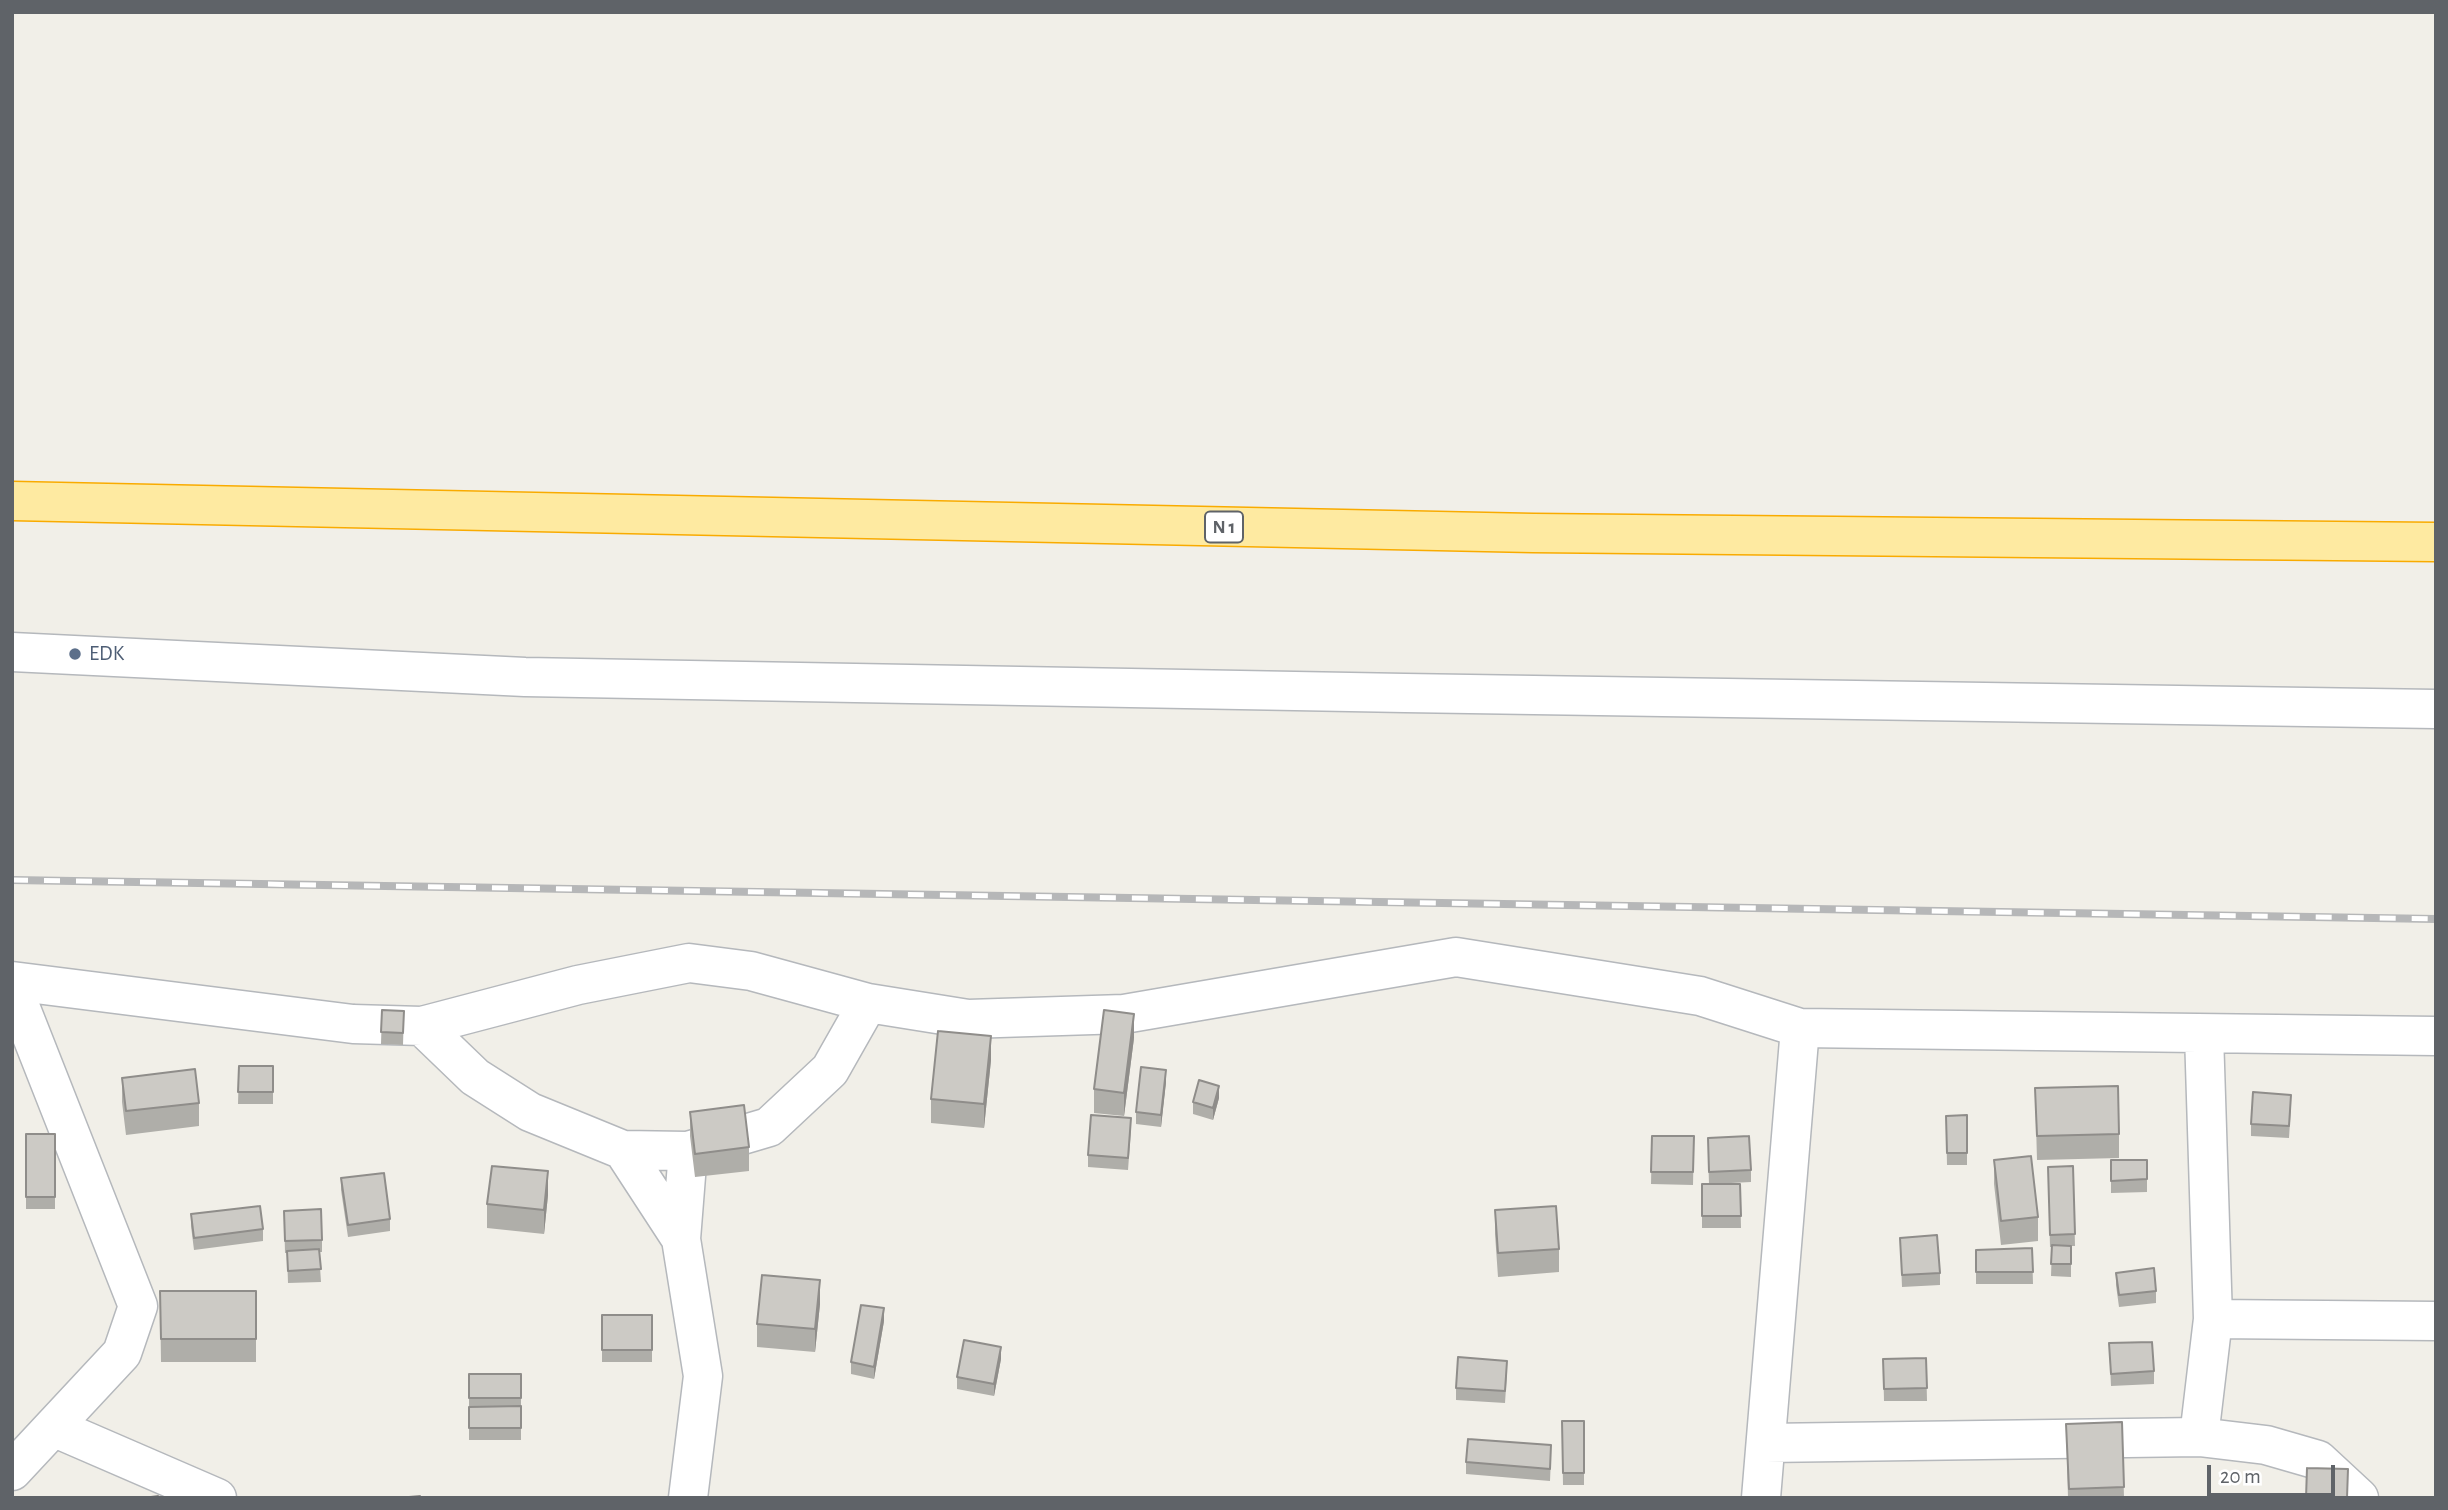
<!DOCTYPE html>
<style>
body{margin:0}
#map{position:relative;width:2448px;height:1510px;overflow:hidden;background:#f1efe8;font-family:"Alegreya Sans",sans-serif}
canvas{display:block}
.frame{position:absolute;inset:0;border:14px solid #5f6368;pointer-events:none}
.scale{position:absolute;left:2207px;top:1465px;width:128px;height:32px;box-sizing:border-box;border:4px solid #5f6368;border-top:0;padding-left:9px;font-size:21px;line-height:24px;white-space:nowrap;color:#5f6368;-webkit-text-stroke:5px #fff;paint-order:stroke}
</style>
<div id="map">
<canvas width="2448" height="1510"></canvas>
<div class="frame"></div>
<div class="scale">20 m</div>
</div>
<script>
const c = document.querySelector('canvas').getContext('2d');
c.lineJoin = 'round';
const toPath = rows => new Path2D(rows.map(r => 'M' + r).join(''));
function trace(path, color, width, dash) { c.strokeStyle = color; c.lineWidth = width; c.lineCap = dash ? 'butt' : 'round'; c.setLineDash(dash || []); c.stroke(path); }
function fill(path, color) { c.fillStyle = color; c.fill(path, 'evenodd'); }
function write(font, color, halo, rows, align = 'center') {
  c.font = font + ' "Alegreya Sans",sans-serif'; c.lineWidth = 7; c.setLineDash([]); c.textBaseline = 'middle'; c.strokeStyle = halo; c.fillStyle = color; for (const [text, x, y, turn = 0] of rows) {
    c.save(); c.translate(x, y); c.rotate((+turn || 0) * Math.PI / 180); c.textAlign = isNaN(turn) ? turn : align; if (halo) c.strokeText(text, 0, 0); c.fillText(text, 0, 0); c.restore();
  }
}
const minor = toPath([
 [12,652,525,677,1405,693,2436,709],
 [12,981,353,1024,422,1026,578,985,689,963,751,971,868,1003,968,1019,1124,1014,1456,957,1700,996,1800,1028,2436,1036],
 [12,986,138,1306,122,1353,12,1471],
 [422,1026,475,1077,530,1112,623,1150,688,1151],
 [623,1150,681,1239,703,1376,688,1498],
 [681,1239,688,1151,769,1127,830,1070,868,1003],
 [2213,1319,2436,1321],
 [53,1427,217,1498],
 [2199,1437,2266,1445,2318,1460,2359,1498],
 [1766,1443,2199,1437,2213,1319,2204,1034],
 [1761,1498,1800,1028]
]);
const trunk = toPath([
 [12,501,1533,533,2436,542]
]);
trace(minor, '#b5b8bc', 41);
trace(trunk, '#f9ab00', 41);
trace(minor, '#fff', 38);
trace(trunk, '#feeaa1', 38);
const rail = toPath([
 [12,880,2436,919]
]);
trace(rail, '#b6b7b8', 8);
trace(rail, '#fff', 5, [16]);
fill(toPath([
 [382,1010,404,1011,403,1045,381,1044],
 [1134,1038,1124,1116,1094,1113,1094,1089],
 [991,1060,984,1128,931,1123,931,1099],
 [239,1066,273,1066,273,1104,238,1104],
 [122,1078,199,1103,199,1126,126,1135,122,1102],
 [1166,1082,1161,1127,1136,1124,1136,1112],
 [2035,1088,2119,1134,2119,1158,2037,1160],
 [1219,1098,1213,1120,1193,1114,1193,1102],
 [2291,1107,2289,1138,2251,1136,2251,1124],
 [690,1112,749,1147,749,1171,695,1177,690,1136],
 [1967,1115,1967,1165,1947,1165,1946,1116],
 [1131,1130,1128,1170,1088,1167,1088,1155],
 [26,1134,55,1134,55,1209,26,1209],
 [1652,1136,1694,1136,1693,1185,1651,1184],
 [1708,1150,1751,1170,1751,1182,1711,1184,1740,1184,1741,1228,1702,1228,1702,1184,1709,1184],
 [1994,1160,2038,1217,2038,1241,2001,1245,1994,1184],
 [2111,1160,2147,1160,2147,1192,2111,1193],
 [2073,1166,2075,1246,2071,1246,2071,1277,2051,1276,2052,1247,2050,1247,2048,1167],
 [341,1178,390,1219,390,1231,348,1237,341,1190],
 [548,1195,544,1234,487,1228,487,1204],
 [1495,1210,1559,1249,1559,1272,1498,1277,1495,1234],
 [284,1211,322,1240,322,1252,319,1252,321,1282,288,1283,287,1253,285,1253],
 [191,1214,263,1229,263,1241,194,1250,191,1226],
 [1900,1238,1940,1273,1940,1285,1902,1287],
 [2032,1248,2033,1284,1976,1284,1976,1250],
 [2116,1273,2156,1291,2156,1303,2119,1307,2116,1285],
 [160,1291,256,1291,256,1362,161,1362],
 [820,1304,815,1352,757,1347,757,1324],
 [602,1315,652,1315,652,1362,602,1362],
 [884,1321,874,1379,851,1374,851,1362],
 [2109,1343,2154,1371,2154,1384,2111,1386],
 [1926,1358,1927,1401,1884,1401,1883,1359],
 [1001,1359,994,1396,957,1389,957,1377],
 [1507,1373,1505,1403,1456,1400,1456,1388],
 [469,1374,521,1374,521,1440,469,1440],
 [1562,1421,1584,1421,1584,1485,1563,1485],
 [2122,1422,2124,1498,2068,1498,2066,1424],
 [1551,1457,1550,1481,1466,1474,1466,1462]
]), '#afaea9');
fill(toPath([
 [1134,1014,1134,1038,1124,1116,1124,1093],
 [991,1036,991,1060,984,1128,984,1104],
 [1166,1070,1166,1082,1161,1127,1161,1115],
 [1219,1086,1219,1098,1213,1120,1213,1108],
 [548,1171,548,1195,544,1234,544,1210],
 [820,1280,820,1304,815,1352,815,1329],
 [884,1308,884,1321,874,1379,874,1367],
 [1001,1347,1001,1359,994,1396,994,1384]
]), '#8f8d8a');
const building = toPath([
 [382,1010,404,1011,403,1033,381,1032,382,1010],
 [1104,1010,1134,1014,1124,1093,1094,1089,1104,1010],
 [938,1031,991,1036,984,1104,931,1099,938,1031],
 [239,1066,273,1066,273,1092,238,1092,239,1066],
 [1141,1067,1166,1070,1161,1115,1136,1112,1141,1067],
 [195,1069,199,1103,126,1111,122,1078,195,1069],
 [1199,1080,1219,1086,1213,1108,1193,1102,1199,1080],
 [2118,1086,2119,1134,2037,1136,2035,1088,2118,1086],
 [2253,1092,2291,1095,2289,1126,2251,1124,2253,1092],
 [744,1105,749,1147,695,1154,690,1112,744,1105],
 [1091,1115,1131,1118,1128,1158,1088,1155,1091,1115],
 [1967,1115,1967,1153,1947,1153,1946,1116,1967,1115],
 [26,1134,55,1134,55,1197,26,1197,26,1134],
 [1652,1136,1694,1136,1693,1172,1651,1172,1652,1136],
 [1749,1136,1751,1170,1709,1172,1708,1138,1749,1136],
 [2031,1156,2038,1217,2001,1221,1994,1160,2031,1156],
 [2111,1160,2147,1160,2147,1179,2111,1181,2111,1160],
 [492,1166,548,1171,544,1210,487,1204,492,1166],
 [2073,1166,2075,1234,2050,1235,2048,1167,2073,1166],
 [384,1173,390,1219,348,1225,341,1178,384,1173],
 [1702,1184,1740,1184,1741,1216,1702,1216,1702,1184],
 [260,1206,263,1229,194,1238,191,1214,260,1206],
 [1556,1206,1559,1249,1498,1253,1495,1210,1556,1206],
 [321,1209,322,1240,285,1241,284,1211,321,1209],
 [1937,1235,1940,1273,1902,1275,1900,1238,1937,1235],
 [2052,1245,2071,1246,2071,1264,2051,1264,2052,1245],
 [2032,1248,2033,1272,1976,1272,1976,1250,2032,1248],
 [319,1249,321,1269,288,1271,287,1251,319,1249],
 [2154,1268,2156,1291,2119,1295,2116,1273,2154,1268],
 [762,1275,820,1280,815,1329,757,1324,762,1275],
 [160,1291,256,1291,256,1339,161,1339,160,1291],
 [861,1305,884,1308,874,1367,851,1362,861,1305],
 [602,1315,652,1315,652,1350,602,1350,602,1315],
 [964,1340,1001,1347,994,1384,957,1377,964,1340],
 [2152,1342,2154,1371,2111,1374,2109,1343,2152,1342],
 [1458,1357,1507,1361,1505,1391,1456,1388,1458,1357],
 [1926,1358,1927,1388,1884,1389,1883,1359,1926,1358],
 [469,1374,521,1374,521,1398,469,1398,469,1374],
 [521,1406,521,1428,469,1428,469,1407,521,1406],
 [1562,1421,1584,1421,1584,1473,1563,1473,1562,1421],
 [2122,1422,2124,1487,2069,1489,2066,1424,2122,1422],
 [1468,1439,1551,1445,1550,1469,1466,1462,1468,1439],
 [2307,1468,2348,1469,2347,1498,2306,1498,2307,1468],
 [158,1496,158,1498,144,1498,158,1496],
 [420,1496,420,1498,398,1498,420,1496]
]);
fill(building, '#cccac5');
trace(building, '#8f8d8a', 2);
for (const [x, y, r, color] of [
 [75,654,7,"#5c6f8a"]
]) { const dot = new Path2D(); dot.arc(x, y, r, 0, 2 * Math.PI); c.fillStyle = color; c.fill(dot); trace(dot, '#fff', 2.5); }
for (const [x, y, w] of [
 [1224,527,38]
]) { const box = new Path2D(); box.roundRect(x - w / 2, y - 15.5, w, 31, 5); c.fillStyle = '#fff'; c.fill(box); trace(box, '#5f6368', 2); }
write('bold 19px', '#5f6368', null, [
 ["N 1",1224,527]
]);
write('21px', '#4e5e75', '#fff', [
 ["EDK",89,654]
], 'left');
</script>
